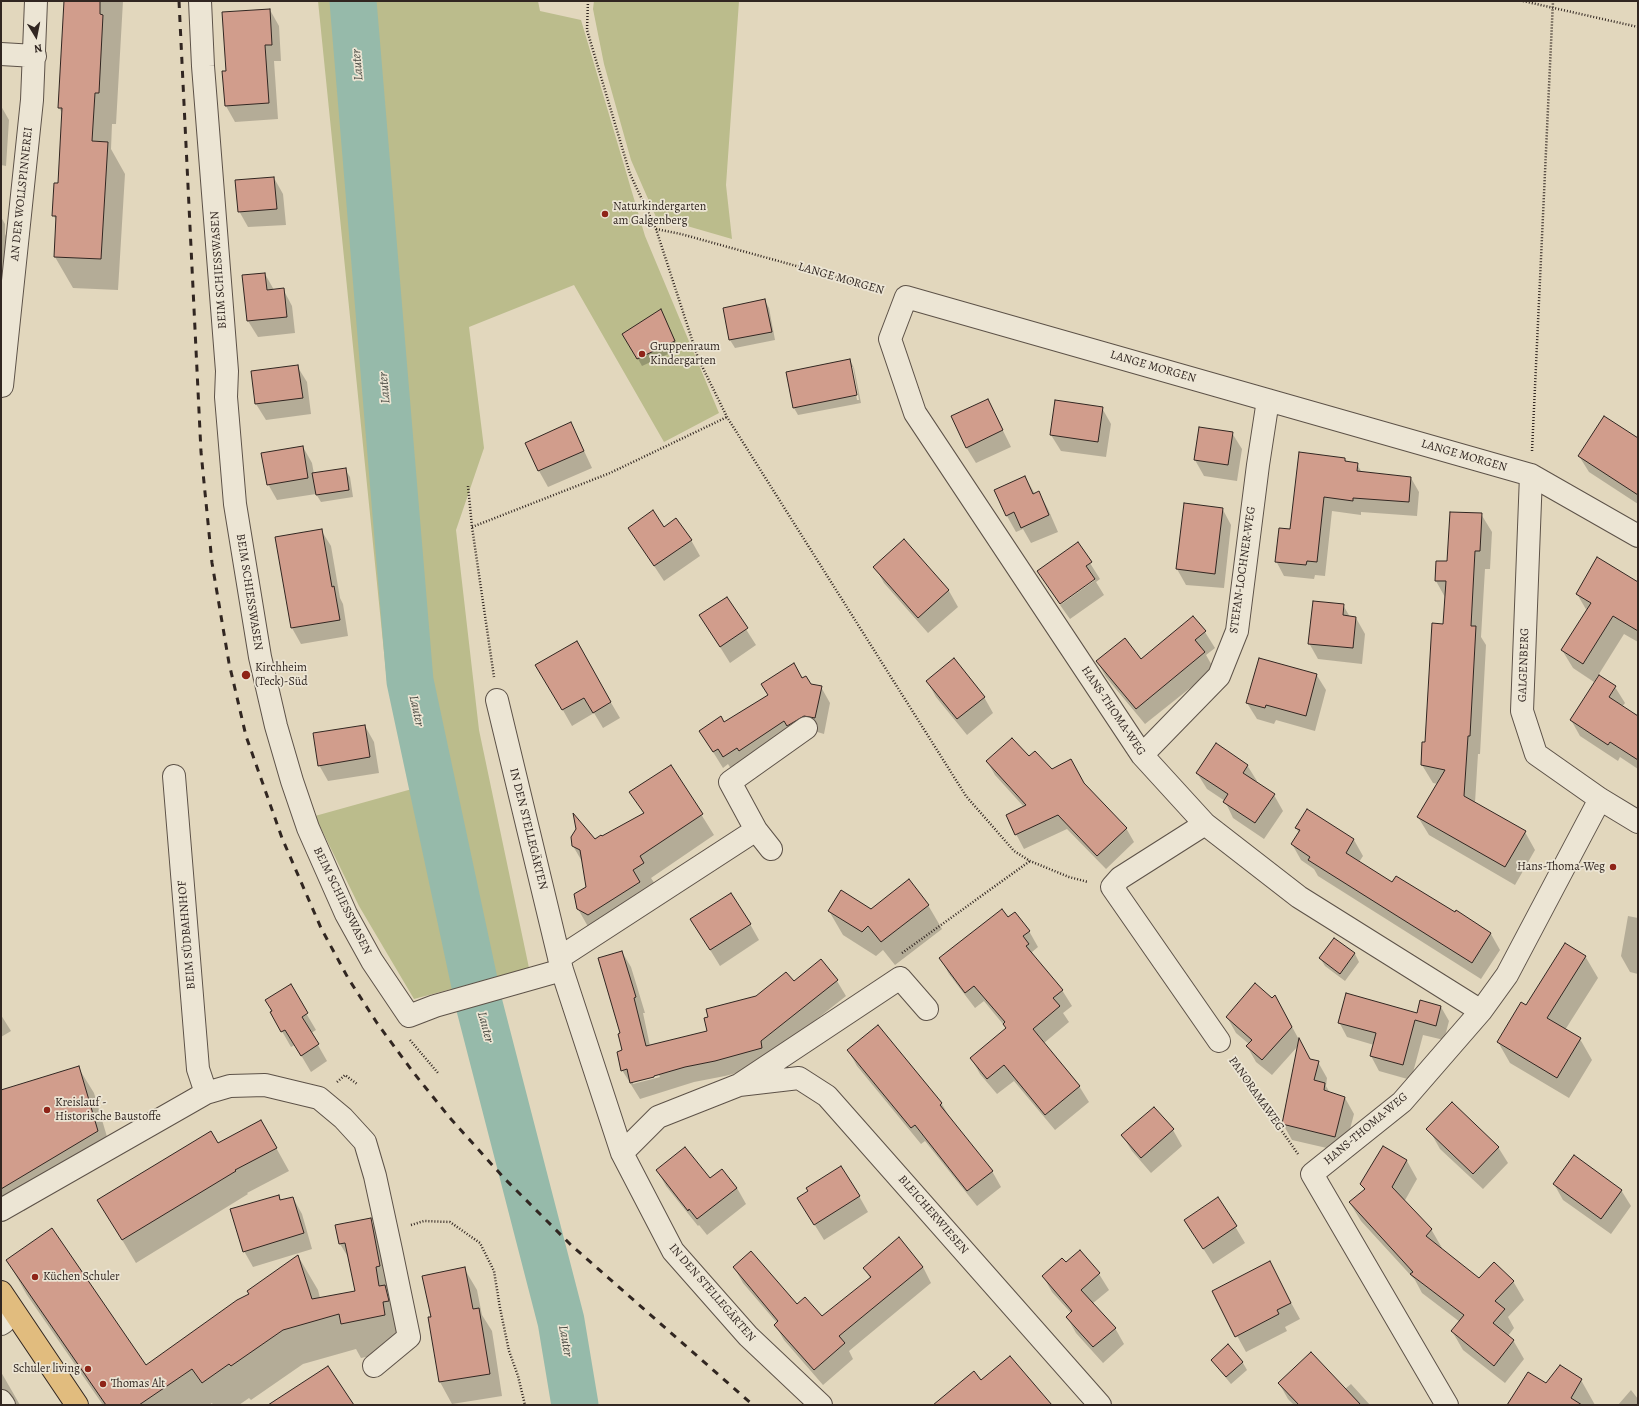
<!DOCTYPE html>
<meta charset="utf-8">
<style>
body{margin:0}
#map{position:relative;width:1639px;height:1406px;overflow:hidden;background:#e2d7bd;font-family:Alegreya,serif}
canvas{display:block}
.frame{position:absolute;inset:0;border:2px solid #312621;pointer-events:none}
.north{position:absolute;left:16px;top:16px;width:40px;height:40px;-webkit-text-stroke:3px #ece5d4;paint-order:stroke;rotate:170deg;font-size:11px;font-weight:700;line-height:16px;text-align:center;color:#312621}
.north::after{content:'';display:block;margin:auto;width:14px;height:18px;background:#312621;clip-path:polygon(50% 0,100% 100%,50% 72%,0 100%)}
</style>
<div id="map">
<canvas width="1639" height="1406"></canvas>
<div class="frame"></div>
<div class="north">N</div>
</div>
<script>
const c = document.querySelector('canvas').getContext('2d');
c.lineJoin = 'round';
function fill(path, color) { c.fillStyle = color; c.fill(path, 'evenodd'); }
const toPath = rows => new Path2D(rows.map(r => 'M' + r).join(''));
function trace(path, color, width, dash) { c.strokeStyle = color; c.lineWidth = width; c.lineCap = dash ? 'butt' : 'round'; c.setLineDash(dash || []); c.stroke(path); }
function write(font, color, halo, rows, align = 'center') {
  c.font = font + ' Alegreya,serif'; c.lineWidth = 3.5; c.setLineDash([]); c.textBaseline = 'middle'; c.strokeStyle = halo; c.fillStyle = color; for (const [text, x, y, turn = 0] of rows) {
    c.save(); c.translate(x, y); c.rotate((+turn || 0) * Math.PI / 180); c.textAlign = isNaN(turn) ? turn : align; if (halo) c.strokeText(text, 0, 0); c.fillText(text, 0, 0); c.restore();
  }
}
fill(toPath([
 [318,1,538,1,540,11,581,20,645,236,719,413,664,442,574,285,469,327,484,448,456,530,479,730,529,968,414,999,359,906,315,816,412,789,387,682],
 [594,1,739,1,726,185,732,239,656,217,631,160,604,64,593,9]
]), '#bbbc8c');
fill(toPath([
 [65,1,123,1,116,124,112,124,111,149,125,174,118,290,73,288,55,257,57,221,53,215,59,184,63,114,59,108],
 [270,10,279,26,281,61,274,61,278,119,235,122,226,106,223,72,227,72],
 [1,106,9,120,6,166,1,165],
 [274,178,283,194,286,225,248,227,239,211],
 [1,217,5,224,5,234,8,240,1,370],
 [265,274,274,290,283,289,292,306,295,333,258,337,248,321,243,276],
 [765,301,769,308,775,340,735,348,730,340,724,309],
 [661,310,679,349,642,366,624,334],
 [850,360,854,368,861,403,798,415,794,408],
 [851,367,853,367,859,400,857,400],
 [297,366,307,382,311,414,266,420,256,404,252,372],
 [988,400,1011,447,976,463,966,447],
 [1102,408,1111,424,1106,457,1061,451,1051,435],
 [570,424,579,440,592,468,548,487,539,471,527,443],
 [1232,433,1242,449,1237,481,1204,476,1195,460],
 [1638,439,1638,504,1589,472,1579,456],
 [303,447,312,463,314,474,345,469,350,477,353,497,321,502,316,494,277,500,268,484],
 [1344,458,1347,462,1357,464,1362,473,1411,478,1419,492,1417,516,1361,512,1361,515,1332,511,1325,576,1315,575,1314,579,1284,576,1276,561,1291,530],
 [1025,477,1035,494,1039,493,1048,509,1058,532,1031,543,1023,529,1016,532,1007,516],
 [1222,508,1231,525,1224,588,1186,585,1177,569],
 [1481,514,1492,532,1490,569,1485,569,1481,637,1486,645,1480,754,1478,754,1475,803,1525,832,1535,850,1515,885,1429,835,1418,817,1438,784,1433,783,1422,765,1444,625,1446,599,1436,581],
 [629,528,664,528,691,540,700,556,664,581],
 [321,530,331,546,340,598,343,604,348,636,301,644,292,628,277,538],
 [904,541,949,591,958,607,928,633,884,583,875,567],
 [1078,544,1100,579,1096,582,1104,595,1070,619,1060,605,1095,580,1095,578,1059,603,1039,572],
 [1638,583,1638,642,1624,634,1594,682,1573,668,1562,650,1587,611,1577,594],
 [726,598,756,645,730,663,700,615],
 [1343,605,1350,617,1356,618,1365,634,1362,664,1318,659,1309,643],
 [1193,617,1205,632,1215,648,1206,655,1214,669,1145,724,1106,677,1097,661,1141,660],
 [576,643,620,718,603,728,594,713,572,726,537,665],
 [1316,674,1326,690,1315,731,1276,720,1274,724,1257,719,1247,703],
 [802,679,810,685,821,687,830,703,824,734,814,731,733,772,728,764,723,768,700,731,724,723,768,695],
 [927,681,984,697,993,713,967,735,936,697],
 [1615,687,1625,703,1622,707,1638,718,1638,769,1620,757,1618,761,1580,736,1571,720],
 [365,726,374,742,379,773,328,781,319,765],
 [1029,757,1085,786,1126,828,1134,842,1106,869,1067,829,1024,849,1016,834,1024,807,995,775,987,761],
 [1247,765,1257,781,1256,783,1274,795,1283,811,1264,839,1233,818,1225,801,1207,789,1197,773],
 [671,766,714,835,651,878,655,884,590,930,578,909,587,887,583,863,573,846,602,838,644,814,631,792],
 [1307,810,1354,840,1363,856,1359,862,1393,883,1455,913,1456,912,1491,934,1500,950,1481,979,1318,876,1314,869,1301,860,1292,844,1299,833,1296,828],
 [928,905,942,929,895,965,883,950,876,956,843,935,829,911],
 [1628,916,1638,918,1638,974,1630,972,1621,956],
 [1008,918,1029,931,1038,947,1032,952,1037,960,1062,990,1072,1006,1063,1013,1069,1022,1044,1043,1079,1086,1089,1102,1055,1130,1014,1081,997,1094,980,1074,971,1058,1007,1029,984,1001,975,1008,949,974,940,958],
 [691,919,750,924,759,940,720,966],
 [1334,939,1355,954,1359,962,1345,981,1325,966,1320,958],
 [622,952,631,967,645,1013,643,1013,650,1046,709,1032,709,1017,794,983,837,981,846,996,769,1057,771,1064,725,1076,694,1082,640,1099,622,1070],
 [659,1075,660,1077,633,1084,633,1082],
 [1585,956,1598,978,1565,1030,1580,1039,1592,1060,1569,1098,1510,1063,1498,1042,1526,1007],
 [290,986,316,1030,311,1033,327,1061,311,1072,295,1045,291,1047,271,1012],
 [1441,1007,1449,1021,1444,1040,1423,1035,1411,1080,1379,1071,1371,1056,1374,1045,1347,1037,1339,1022,1417,1014],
 [1284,1012,1310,1060,1318,1062,1327,1078,1326,1086,1330,1093,1345,1098,1354,1114,1344,1152,1292,1140,1283,1124,1298,1046,1272,1075,1256,1062,1247,1046,1249,1044,1236,1033,1227,1017],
 [1,1015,11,1031,1,1037],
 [878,1026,942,1104,951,1120,992,1171,1001,1187,977,1206,925,1141,921,1144,857,1066,848,1050],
 [78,1067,94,1093,113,1157,24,1211,17,1202,1,1212,1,1091],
 [1173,1130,1182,1146,1151,1173,1132,1151,1122,1135],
 [1431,1133,1498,1147,1508,1163,1483,1189,1440,1149],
 [218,1144,274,1144,289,1171,247,1193,248,1194,136,1263,112,1223],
 [1383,1147,1407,1161,1417,1179,1404,1202,1431,1229,1442,1248,1441,1249,1479,1279,1513,1281,1524,1300,1508,1317,1514,1328,1508,1336,1513,1340,1524,1359,1505,1383,1463,1350,1452,1331,1460,1322,1422,1293,1415,1280,1361,1221,1350,1203,1365,1190,1361,1184],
 [657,1170,710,1179,737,1188,746,1204,707,1235,699,1225,698,1226,666,1186],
 [1554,1184,1621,1190,1631,1206,1611,1234,1563,1200],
 [809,1192,859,1196,868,1212,824,1240,808,1214],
 [278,1196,281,1201,293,1198,302,1214,312,1249,253,1267,244,1251],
 [1218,1198,1245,1243,1213,1264,1185,1220],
 [370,1220,390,1254,404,1349,361,1358,356,1349,303,1364,251,1400,249,1398,239,1405,213,1405,212,1403,209,1405,103,1405,27,1295,7,1260,146,1366,250,1294,298,1256,318,1290,320,1298,356,1291,350,1260,340,1244,337,1226],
 [1080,1251,1099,1274,1109,1290,1092,1304,1115,1328,1124,1344,1103,1363,1076,1333,1067,1317,1071,1313,1052,1292,1043,1276,1066,1263],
 [734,1267,797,1306,822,1318,870,1278,864,1268,923,1267,931,1283,849,1351,853,1359,823,1385,784,1340,775,1325,777,1323,743,1283],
 [464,1268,477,1290,482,1315,492,1331,502,1396,452,1404,440,1382,432,1317],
 [1278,1279,1300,1319,1285,1327,1287,1331,1246,1352,1213,1292],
 [1228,1346,1243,1363,1247,1370,1231,1384,1217,1367,1212,1360],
 [1,1372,20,1405,1,1405],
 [1581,1380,1595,1405,1508,1405,1546,1384],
 [1279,1383,1345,1389,1351,1384,1370,1405,1294,1405,1288,1399],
 [1631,1390,1638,1399,1638,1405,1618,1405]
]), '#0003');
trace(toPath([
 [353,1,410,681,479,1004,561,1321,575,1405]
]), '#96baaa', 47);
const building = toPath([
 [64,1,100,1,100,14,103,15,99,93,95,93,92,141,108,142,101,259,54,257,56,216,52,216,54,183,58,183,62,108,58,108,64,1],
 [270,9,272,45,265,45,269,103,225,106,222,71,226,71,222,12,270,9],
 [274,177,277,209,238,212,235,180,274,177],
 [265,273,267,290,284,288,287,317,247,321,242,275,265,273],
 [765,299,772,332,729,340,723,308,765,299],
 [661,309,675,341,637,359,622,334,661,309],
 [850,359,857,395,793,408,786,372,850,359],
 [298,365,303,398,255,404,251,371,298,365],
 [988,399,1003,430,966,448,951,416,988,399],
 [1055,400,1103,407,1098,442,1050,435,1055,400],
 [1604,416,1638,438,1638,495,1578,456,1604,416],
 [571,422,584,451,538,471,525,443,571,422],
 [1199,427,1233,432,1228,465,1194,460,1199,427],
 [303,446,308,478,267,485,261,453,303,446],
 [1299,452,1345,458,1345,461,1358,463,1357,471,1411,477,1409,502,1353,498,1353,501,1324,497,1317,562,1307,561,1306,565,1275,562,1279,528,1290,529,1299,452],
 [346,468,349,490,316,495,312,473,346,468],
 [1025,476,1033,494,1039,491,1049,515,1021,528,1014,512,1006,516,994,490,1025,476],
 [1184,503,1223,508,1215,574,1176,569,1184,503],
 [653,510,664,527,676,518,692,540,654,566,628,528,653,510],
 [1450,512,1482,513,1480,551,1475,551,1471,626,1476,626,1470,736,1468,736,1464,796,1526,831,1505,867,1417,817,1445,770,1421,765,1422,742,1425,742,1432,623,1443,624,1446,581,1435,581,1436,561,1447,561,1450,512],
 [322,529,332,587,334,586,340,620,291,628,275,537,322,529],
 [904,539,949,590,918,618,873,567,904,539],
 [1078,542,1092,562,1086,566,1095,579,1060,604,1037,571,1078,542],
 [1597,557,1638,582,1638,631,1613,616,1583,664,1561,650,1591,603,1576,594,1597,557],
 [727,597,748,628,720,647,699,615,727,597],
 [1313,601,1344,604,1343,615,1356,617,1353,648,1308,644,1313,601],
 [1193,616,1206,631,1195,640,1205,652,1136,709,1096,661,1125,638,1141,659,1193,616],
 [577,641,611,702,593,713,584,698,562,710,535,665,577,641],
 [954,658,985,697,957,719,926,681,954,658],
 [1259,658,1317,674,1306,716,1266,705,1265,708,1246,703,1259,658],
 [794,663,802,678,806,676,811,684,822,686,815,718,804,716,787,726,784,721,739,751,737,748,723,757,718,749,713,752,699,731,721,716,724,722,768,695,761,684,794,663],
 [1599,675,1616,686,1609,697,1638,716,1638,760,1610,742,1608,745,1570,720,1599,675],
 [365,725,370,757,318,766,313,733,365,725],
 [1012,738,1029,756,1035,751,1052,769,1071,759,1084,783,1127,828,1097,856,1058,815,1015,835,1006,815,1026,805,986,761,1012,738],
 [1216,743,1248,765,1243,773,1275,794,1255,823,1223,802,1228,794,1196,773,1216,743],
 [671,765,703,814,640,856,644,863,633,870,640,882,588,915,577,909,574,894,586,887,580,850,572,846,571,837,576,829,573,813,595,839,601,835,602,836,644,813,629,792,671,765],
 [1307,809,1354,839,1346,853,1392,882,1396,876,1455,912,1456,910,1491,933,1472,963,1308,860,1310,857,1291,844,1300,830,1295,828,1307,809],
 [909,879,929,905,881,942,868,926,862,932,828,911,841,890,871,909,909,879],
 [731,893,751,924,710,950,690,919,731,893],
 [1002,909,1008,917,1015,912,1030,931,1023,936,1029,944,1026,946,1063,990,1053,998,1060,1006,1033,1029,1080,1086,1045,1115,1004,1065,987,1079,970,1058,1006,1028,1003,1024,1005,1022,974,986,965,993,939,958,1002,909],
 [1334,938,1355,953,1340,974,1319,958,1334,938],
 [1565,943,1586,956,1547,1018,1581,1038,1557,1078,1497,1042,1521,1002,1526,1005,1565,943],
 [622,951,636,997,634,998,646,1046,707,1031,704,1018,708,1017,706,1009,756,996,786,972,794,981,821,959,838,980,761,1041,762,1048,715,1061,685,1067,654,1076,654,1077,630,1083,627,1069,621,1071,617,1052,622,1050,618,1034,620,1033,598,958,622,951],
 [1255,983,1272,998,1275,995,1292,1027,1262,1060,1246,1046,1252,1040,1226,1017,1255,983],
 [291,984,308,1013,302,1017,319,1044,301,1056,285,1030,281,1032,270,1012,272,1011,265,1000,291,984],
 [1346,993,1417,1013,1420,1000,1441,1006,1436,1026,1415,1020,1403,1065,1370,1056,1376,1033,1338,1023,1346,993],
 [878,1025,942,1103,940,1105,993,1171,967,1191,915,1125,911,1128,847,1050,878,1025],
 [1299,1038,1310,1059,1319,1061,1314,1080,1325,1083,1324,1090,1345,1097,1335,1137,1282,1124,1299,1038],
 [79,1066,98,1131,1,1189,1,1090,79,1066],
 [1452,1102,1499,1147,1473,1174,1426,1129,1452,1102],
 [1154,1107,1174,1129,1141,1158,1121,1135,1154,1107],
 [261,1120,277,1148,235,1170,236,1171,122,1240,97,1200,211,1131,218,1143,261,1120],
 [1383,1146,1407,1160,1392,1187,1432,1229,1426,1236,1479,1278,1494,1262,1514,1281,1495,1301,1505,1309,1493,1323,1514,1340,1494,1366,1451,1331,1464,1315,1410,1274,1413,1272,1349,1202,1365,1189,1360,1184,1383,1146],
 [685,1147,710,1178,722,1169,737,1188,697,1219,689,1209,688,1211,656,1170,685,1147],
 [1574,1155,1622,1190,1601,1219,1553,1184,1574,1155],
 [841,1166,860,1196,814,1225,797,1198,808,1191,806,1188,841,1166],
 [279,1195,280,1200,293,1197,304,1233,243,1252,230,1209,279,1195],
 [1218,1197,1237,1226,1203,1249,1184,1220,1218,1197],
 [371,1218,380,1266,376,1267,379,1286,385,1285,389,1301,383,1302,385,1315,341,1324,339,1314,283,1330,231,1366,229,1364,202,1383,192,1369,139,1405,106,1405,6,1260,52,1228,146,1365,237,1300,249,1294,247,1291,298,1255,312,1299,355,1291,345,1243,339,1244,335,1225,371,1218],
 [899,1237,923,1267,839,1336,845,1343,814,1370,774,1325,778,1321,733,1267,751,1251,797,1304,805,1297,822,1316,871,1277,863,1268,899,1237],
 [1080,1250,1100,1273,1081,1290,1116,1328,1093,1347,1066,1317,1072,1311,1042,1276,1062,1258,1066,1262,1080,1250],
 [1270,1261,1291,1303,1277,1310,1279,1314,1235,1337,1212,1291,1270,1261],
 [465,1267,473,1309,479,1308,490,1374,439,1382,428,1317,431,1317,422,1276,465,1267],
 [1228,1344,1243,1362,1226,1377,1211,1360,1228,1344],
 [1311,1352,1361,1405,1299,1405,1278,1383,1311,1352],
 [1010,1356,1052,1405,933,1405,974,1371,981,1380,1010,1356],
 [1560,1365,1582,1379,1571,1398,1582,1405,1507,1405,1528,1372,1546,1383,1560,1365],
 [328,1366,354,1405,268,1405,328,1366]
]);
fill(building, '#d19d8c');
trace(building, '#312621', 1);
const minor = toPath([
 [200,1,203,66,227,371,226,397,235,504,260,657,276,726,292,781,308,828,346,914,372,961,409,1016,435,1006,562,970],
 [1,54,35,56],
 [1,386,2,386,32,100,36,1],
 [1531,475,1522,711,1536,754,1600,799,1638,822],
 [497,700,562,970,622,1153,673,1251,748,1336,821,1405],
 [1142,755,1219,676,1237,631,1258,465,1268,400],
 [174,776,198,1069,206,1093],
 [1205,824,1120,878,1112,887,1219,1041],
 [771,849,756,830,730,782,806,728],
 [559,958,756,830],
 [1481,1011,1299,897,1205,824,1142,755,915,413,890,339,906,297,1531,475,1638,536],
 [739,1085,799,1078,827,1096,1100,1405],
 [622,1153,658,1117,739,1085,900,978,927,1009],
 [1,1210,206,1093,230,1086,265,1085,319,1098,343,1118,365,1142,375,1176,391,1250,409,1337,374,1366],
 [1,1324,4,1322],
 [1,1401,4,1405],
 [1447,1405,1312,1174,1402,1102,1481,1011,1507,975,1600,799]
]);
const major = toPath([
 [1,1292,77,1405]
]);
trace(minor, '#5d5248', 24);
trace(major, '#312621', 24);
trace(toPath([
 [588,1,587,30,630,174,656,229,698,358,727,417,966,796,1014,851,1030,861,1069,877,1088,882],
 [1523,1,1638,27],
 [656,229,681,234,883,290],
 [1532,451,1553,1],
 [468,486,472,527,494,677],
 [472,527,610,473,727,417],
 [902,953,1030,861],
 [410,1040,438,1073],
 [1232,1060,1298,1154],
 [337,1082,345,1075,357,1084],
 [411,1225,424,1221,450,1222,480,1243,494,1271,500,1308,509,1351,518,1376,525,1405]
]), '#312621', 2.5, [1, 2]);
trace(minor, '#ece5d4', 22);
trace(major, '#e1bc7e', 22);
trace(toPath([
 [179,1,201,452,212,563,229,663,246,736,282,838,321,928,348,978,377,1023,413,1072,450,1118,504,1178,571,1245,753,1405]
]), '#312621', 3, [7, 7]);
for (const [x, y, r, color] of [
 [605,214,4,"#8f2418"],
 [642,354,4,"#8f2418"],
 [246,675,5,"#8f2418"],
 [1613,867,4,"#8f2418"],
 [47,1110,4,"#8f2418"],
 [35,1277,4,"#8f2418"],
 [88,1369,4,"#8f2418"],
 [103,1384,4,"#8f2418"]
]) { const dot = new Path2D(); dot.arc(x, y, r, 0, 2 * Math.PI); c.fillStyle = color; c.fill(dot); trace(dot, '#ece5d4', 1.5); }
write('12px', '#312621', '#ece5d4', [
 ["AN DER WOLLSPINNEREI",22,194,-84],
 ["BEIM SCHIESSWASEN",219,270,-94],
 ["LANGE MORGEN",841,279,16],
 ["LANGE MORGEN",1153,367,16],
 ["LANGE MORGEN",1464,456,16],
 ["STEFAN-LOCHNER-WEG",1243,570,-82],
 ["BEIM SCHIESSWASEN",249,592,81],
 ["GALGENBERG",1524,665,-88],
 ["HANS-THOMA-WEG",1113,711,56],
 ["IN DEN STELLEGÄRTEN",528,829,76],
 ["BEIM SCHIESSWASEN",342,901,64],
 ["BEIM SÜDBAHNHOF",187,935,-95],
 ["PANORAMAWEG",1256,1094,55],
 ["HANS-THOMA-WEG",1366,1129,-40],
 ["BLEICHERWIESEN",933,1215,49],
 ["IN DEN STELLEGÄRTEN",712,1293,49]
]);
write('12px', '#312621', '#ece5d4', [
 ["Naturkindergarten",613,207],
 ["am Galgenberg",613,221],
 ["Gruppenraum",650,347],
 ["Kindergarten",650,361],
 ["Kirchheim",255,668],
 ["(Teck)-Süd",255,682],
 ["Hans-Thoma-Weg",1605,867,"right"],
 ["Kreislauf -",55,1103],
 ["Historische Baustoffe",55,1117],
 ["Küchen Schuler",43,1277],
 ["Schuler living",80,1369,"right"],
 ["Thomas Alt",111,1384]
], 'left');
write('italic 13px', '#4a4b43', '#ece5d4', [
 ["Lauter",358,65,-95],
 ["Lauter",385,388,-95],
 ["Lauter",416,711,78],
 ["Lauter",485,1027,75],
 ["Lauter",565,1341,80]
]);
</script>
